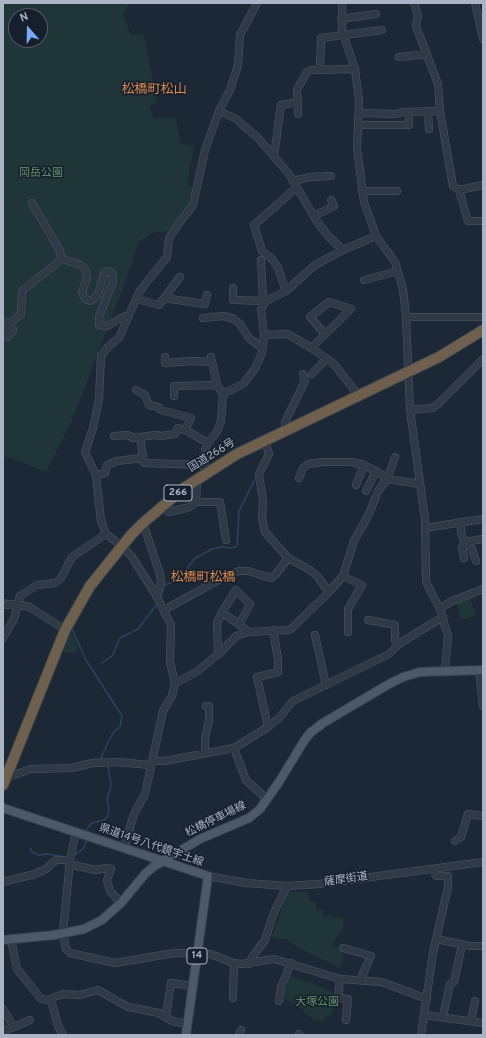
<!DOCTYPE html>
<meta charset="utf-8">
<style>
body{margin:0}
#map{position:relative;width:486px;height:1038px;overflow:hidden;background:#1d2836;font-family:Overpass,sans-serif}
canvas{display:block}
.frame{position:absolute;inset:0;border:4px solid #aab4c5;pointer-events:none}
.north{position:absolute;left:8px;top:8px;width:40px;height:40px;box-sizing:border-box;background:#161f2b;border:1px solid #515b69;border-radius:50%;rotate:340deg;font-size:11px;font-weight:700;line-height:16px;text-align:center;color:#aab4c5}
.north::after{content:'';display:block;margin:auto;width:14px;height:18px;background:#74abff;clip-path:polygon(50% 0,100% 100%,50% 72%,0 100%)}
</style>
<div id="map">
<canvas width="486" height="1038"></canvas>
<div class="frame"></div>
<div class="north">N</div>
</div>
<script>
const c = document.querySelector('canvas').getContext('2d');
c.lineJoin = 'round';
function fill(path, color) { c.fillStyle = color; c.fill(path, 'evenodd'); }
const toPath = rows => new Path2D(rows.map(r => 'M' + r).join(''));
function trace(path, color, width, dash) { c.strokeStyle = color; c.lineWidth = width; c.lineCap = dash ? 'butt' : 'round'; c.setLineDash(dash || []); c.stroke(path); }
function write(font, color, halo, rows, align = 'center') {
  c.font = font + ' Overpass,"Noto Sans JP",sans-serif'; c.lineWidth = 3; c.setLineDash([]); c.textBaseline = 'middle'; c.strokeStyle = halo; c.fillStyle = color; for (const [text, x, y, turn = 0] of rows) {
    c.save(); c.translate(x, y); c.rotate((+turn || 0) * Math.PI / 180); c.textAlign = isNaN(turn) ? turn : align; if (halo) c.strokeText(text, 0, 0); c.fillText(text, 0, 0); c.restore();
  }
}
fill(toPath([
 [3,3,129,3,123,15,131,35,144,34,157,102,149,107,154,119,176,117,180,143,194,146,187,184,194,189,190,203,169,231,152,233,139,241,126,280,73,418,46,472,8,457,3,458],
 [16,16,40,16,40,40,16,40],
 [470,597,476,615,462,620,456,602],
 [70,633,73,634,79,651,72,653,64,653,64,651,62,650],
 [288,892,308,892,309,901,314,901,317,910,322,909,323,916,331,915,332,918,343,917,344,927,332,945,344,953,340,968,298,948,287,939,274,939,272,936],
 [290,977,309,982,334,993,332,1013,322,1021,315,1020,306,1014,301,1008,282,997]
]), '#1f3537');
trace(toPath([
 [161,597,164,585,186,578,188,567,194,559,212,549,222,547,232,548,237,546,239,511,255,479],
 [3,599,9,601],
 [72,629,86,660,122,716,120,727,113,733,108,742,101,758,102,760],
 [102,663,112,656,120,638,138,629,157,604],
 [86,830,92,823,104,820,108,816,109,809,107,800,111,785,108,765],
 [30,848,32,852,39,855,47,854,66,857],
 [73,856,83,849,87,840]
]), '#2d425d', 1.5);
const minor = toPath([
 [342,3,342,31,355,69,359,101,357,148,364,202,376,236,395,262,403,289,406,317,410,410,425,519,426,582,440,609,448,636,445,670],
 [475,3,483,39],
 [341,19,376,14],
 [399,57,427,54],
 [320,70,321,38,382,30],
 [219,111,236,119,258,138,289,174,316,220,329,237,343,250],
 [440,111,453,186,459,190,483,185],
 [428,112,429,129],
 [359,113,396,114,402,112,440,111,438,84,416,26,418,16,414,3],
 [298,114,297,90,307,72,311,70,355,69],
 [358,125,409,125,409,112],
 [274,156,281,105,298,102],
 [293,181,310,177,331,176],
 [459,190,468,221,483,221],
 [362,191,397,191],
 [314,216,334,206,331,200],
 [62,259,81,265,86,271,87,279,82,292,85,299,91,301,98,295,104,273,107,271,112,273,113,281,99,317,99,325,108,326,119,319,129,315],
 [261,260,263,299],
 [364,280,398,271],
 [233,288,233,300,266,301],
 [286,291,278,268,272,259,262,251,254,225,296,188],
 [164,298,205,304,207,295],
 [136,299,159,305,180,277],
 [406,317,483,317],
 [203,318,223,316,232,318,240,324,249,338,262,348],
 [3,320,9,324,13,330,8,337],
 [3,333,9,324,21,314,22,291,62,259,59,249,32,203],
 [264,335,288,334,311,348,333,363,359,396],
 [311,348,351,309,329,302,310,317,325,334],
 [165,357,165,363,192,361,212,362],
 [211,357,217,385,223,394],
 [312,374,326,359],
 [136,390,145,395,149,405,158,407,161,410,191,418,185,430,208,443],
 [174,396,174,386,217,385],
 [410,410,433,408,438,404,483,359],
 [286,432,285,422,305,381,303,374],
 [114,436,128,435,133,438,155,435,160,436,175,434,178,428,185,430],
 [140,437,144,463,204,465],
 [265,441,269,454,259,474,263,501,262,518,265,532,288,558,310,570,317,576,329,592],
 [204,474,205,450,208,443,217,432,221,421,223,394,243,384,255,369,262,353,264,335,261,309,266,301,286,291,315,265,343,250,376,236],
 [96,475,105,473,107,465,117,461,143,458],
 [299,478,303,468,308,464,322,462,352,462,364,465,386,477],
 [197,479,196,502,220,502,226,540],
 [387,479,395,457],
 [356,485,364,465],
 [366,491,376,471],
 [160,508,169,512,174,511,190,507,196,502],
 [460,522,462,537,472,549,476,561],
 [143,523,160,574,161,584,156,595],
 [425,528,483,519],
 [464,558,462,546,471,541,482,539],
 [343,576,362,585,348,609,348,632],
 [3,605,17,604,30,607,65,630],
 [440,609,450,602,483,589],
 [164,610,228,575,239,571,248,571,271,578,276,574,288,558],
 [222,612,236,590,250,604,240,623],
 [368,620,395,625,395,640,400,643],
 [315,635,326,685],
 [3,638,14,619,20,596,37,585,55,583,61,578,72,557,106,534],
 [218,655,217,623,222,612,249,632],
 [479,670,483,706],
 [175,683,195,673,222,651,236,636,249,632,290,630,329,592,343,576,354,541,369,514,378,491,387,479,420,484],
 [268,727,257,677,278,672,278,659,273,630],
 [234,748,246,780,268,800],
 [205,753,205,737,209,721,209,706,206,706],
 [5,778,31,769,71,768,93,763,118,762,150,765,154,761,165,761,234,748,268,727,279,718,293,701,389,654,400,643,443,617],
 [76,832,70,860,63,933,66,949,70,953,115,963,174,953,210,954,234,963,242,964,274,959,340,979,382,982,427,999],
 [455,841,461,837,468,814,483,816],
 [124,848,134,814,145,794,163,711,172,696,175,683,170,662,171,625,156,595,132,557,122,546,106,534,101,521,96,475,85,452,93,428,99,399,101,356,108,347,119,338,139,292,167,257,169,238,182,219,193,205,205,150,219,111,230,90,238,65,240,35,257,3],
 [69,864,95,870,107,868,111,869,107,880,110,891,121,903],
 [208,876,246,883,287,886,319,884,483,862],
 [3,882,35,874,46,869,56,860,70,860],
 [11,939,17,969,41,999,51,1000,54,997,64,994,80,995,98,990,128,1007,159,1013,172,1021,188,1024],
 [436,939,470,946,483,946],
 [343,948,371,956,360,980],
 [249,964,253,956,265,940,273,915,287,886],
 [340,979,338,998,348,999,346,1020],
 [233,998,234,963],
 [51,1000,58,1026,63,1035],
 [279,1001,281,987,291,963],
 [3,1009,14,1027,30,1020],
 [424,1015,483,1023],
 [166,1016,171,983,194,986],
 [443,1016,450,984,454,982,462,945],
 [471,1021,475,1001],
 [3,1031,14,1027],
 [299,1034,300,1035],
 [239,1035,241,1030],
 [421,1035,433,953,448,887,448,876,436,876,433,869]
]);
const major = toPath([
 [3,808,208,876,186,1035],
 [3,940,54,935,84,929,102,920,121,903,145,874,153,867,200,839,249,818,260,809,279,782,304,741,310,733,323,723,389,684,403,677,420,672,483,670]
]);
const highway = toPath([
 [3,785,65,630,90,586,131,535,143,523,184,488,237,454,439,357,483,330]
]);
trace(minor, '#4e5765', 8);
trace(major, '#3a4350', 10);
trace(highway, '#3b4451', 12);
trace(minor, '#303a47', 7);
trace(major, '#4e5967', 8);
trace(highway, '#6e604d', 10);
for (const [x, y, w] of [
 [178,493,28],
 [197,956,20]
]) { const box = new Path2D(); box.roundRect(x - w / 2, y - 8, w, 16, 3); c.fillStyle = '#161f2b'; c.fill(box); trace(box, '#aab4c5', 1); }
write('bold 10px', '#aab4c5', null, [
 ["266",178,493],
 ["14",197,956]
]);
write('11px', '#61966c', '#161f2b', [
 ["岡岳公園",41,174],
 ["大塚公園",317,1003]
]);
write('11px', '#aab4c5', '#161f2b', [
 ["国道266号",212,456,-32],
 ["松橋停車場線",216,820,-26],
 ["県道14号八代鏡宇土線",151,846,19],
 ["薩摩街道",346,880,-8]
]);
write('13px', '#db8a4f', '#161f2b', [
 ["松橋町松山",154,90],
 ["松橋町松橋",203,578]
]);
</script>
